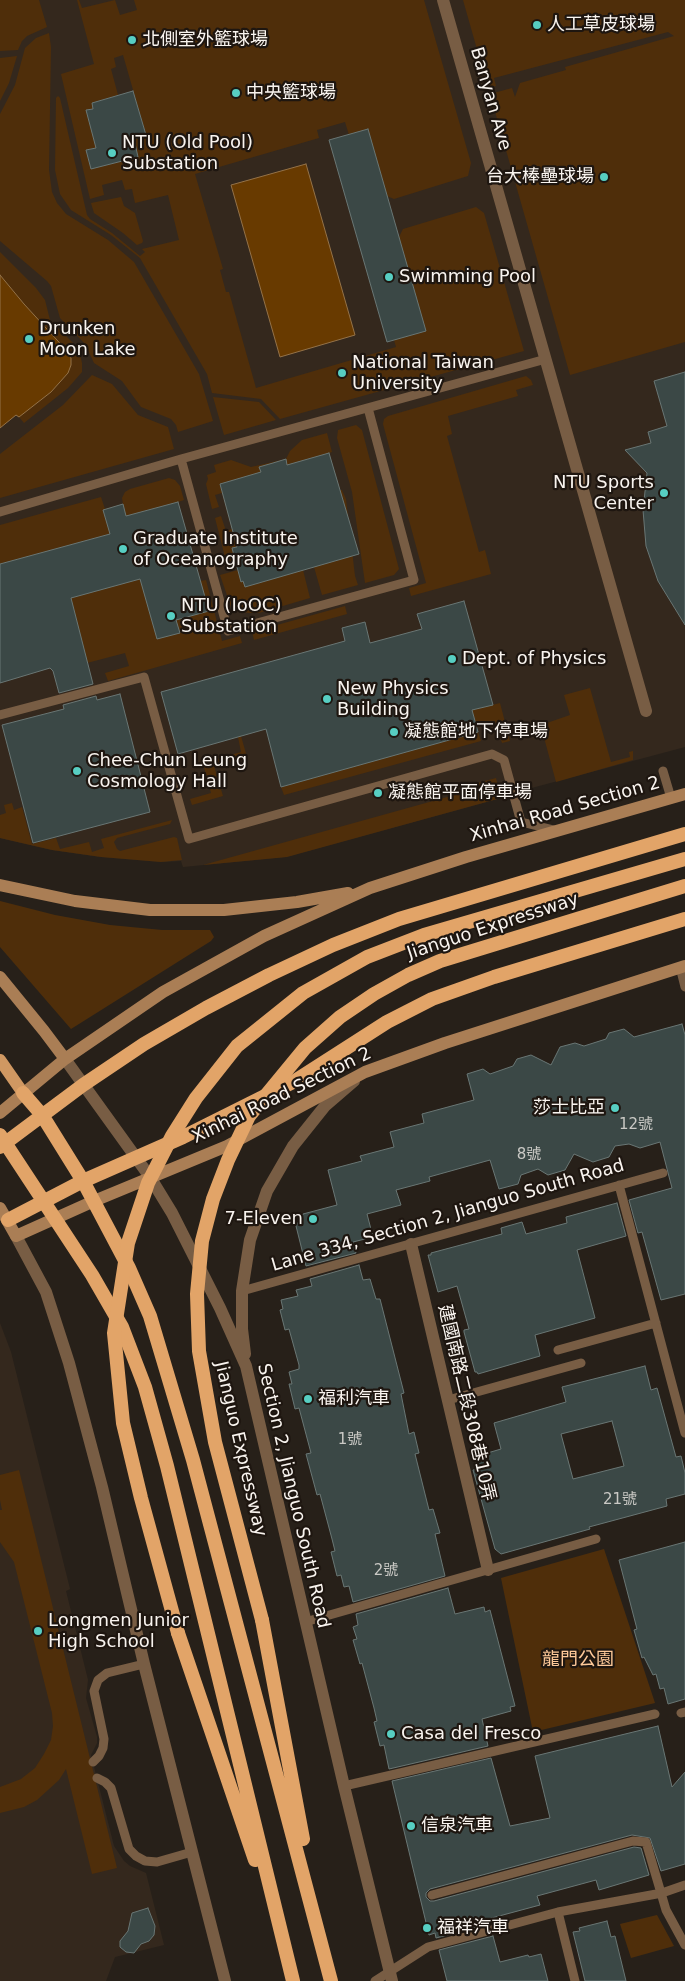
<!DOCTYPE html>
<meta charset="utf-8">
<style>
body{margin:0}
canvas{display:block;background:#272019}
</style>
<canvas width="685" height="1981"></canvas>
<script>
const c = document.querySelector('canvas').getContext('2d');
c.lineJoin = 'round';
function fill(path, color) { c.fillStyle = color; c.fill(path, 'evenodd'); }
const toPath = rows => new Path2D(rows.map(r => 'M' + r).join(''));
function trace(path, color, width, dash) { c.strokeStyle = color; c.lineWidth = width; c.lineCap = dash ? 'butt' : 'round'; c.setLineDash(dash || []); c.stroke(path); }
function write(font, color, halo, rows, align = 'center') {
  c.font = font + ' "DejaVu Sans","Noto Sans TC",sans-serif'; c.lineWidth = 4.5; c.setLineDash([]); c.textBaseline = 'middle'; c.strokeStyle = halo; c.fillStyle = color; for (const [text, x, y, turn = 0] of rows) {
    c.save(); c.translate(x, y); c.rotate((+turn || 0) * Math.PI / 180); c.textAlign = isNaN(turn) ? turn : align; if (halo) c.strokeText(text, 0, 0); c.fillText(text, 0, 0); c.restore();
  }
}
fill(toPath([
 [0,0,685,0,685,747,524,790,522,784,499,790,501,798,286,857,183,867,181,861,161,862,101,857,52,850,0,838],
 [0,1323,11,1352,70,1589,66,1591,88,1680,86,1698,97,1737,97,1743,91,1755,114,1846,124,1861,130,1866,146,1873,164,1945,115,1957,106,1981,0,1981]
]), '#34281d');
fill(toPath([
 [0,0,39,0,47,27,27,36,22,41,18,50,0,51],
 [77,0,79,0,82,8,115,0,120,15,137,10,134,0,424,0,471,163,468,176,394,199,387,196,349,135,345,122,317,130,319,138,195,174,223,269,220,270,226,292,229,292,256,388,396,347,394,340,399,237,403,229,476,207,484,213,524,351,280,419,261,399,212,393,207,374,140,258,111,235,71,210,60,194,55,170,56,98,58,96,60,98,87,215,90,219,112,233,140,256,145,252,142,249,179,240,168,195,135,203,132,189,125,190,122,180,102,185,104,195,90,199,61,74,94,64],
 [123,55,146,135,134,139,138,157,91,169,86,150,123,142,86,110,93,109,92,103,118,95,111,69,116,67,114,58],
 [463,0,685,0,685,342,570,375,490,94,512,88,515,97,520,83,566,70,565,67,674,36,668,32,494,78,496,86,488,88],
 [49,33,51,47,49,170,52,192,57,203,66,214,108,240,134,262,199,374,213,421,178,432,176,425,171,419,141,407,122,381,94,363,85,344,60,318,51,286,47,281,0,241,0,114,15,85,25,48,36,38],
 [17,56,9,83,0,101,0,58],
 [121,197,124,206,135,213,143,241,142,243,137,245,123,233,94,213,91,203],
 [0,252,36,288,45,300,50,320,73,343,80,354,82,363,82,372,68,388,24,423,19,417,51,392,68,373,68,352,24,304,0,275],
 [92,375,112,384,138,415,168,427,174,449,0,498,0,454,63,405],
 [526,376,531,380,533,385,516,390,518,396,448,416,452,434,447,436,479,552,485,550,491,574,411,596,409,588,426,583,383,424,384,419,388,416],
 [213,397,259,402,276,420,224,435],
 [356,425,362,430,399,569,394,575,365,583,352,492,337,438,338,430],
 [327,433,332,452,329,453,340,490,342,490,346,499,355,576,358,585,322,595,314,567,303,570,310,598,259,613,250,613,236,611,231,607,220,575,238,570,236,562,227,565,215,518,221,516,226,531,232,529,222,493,215,495,219,507,212,509,206,484,208,479,207,475,216,472,214,465,231,460,251,467,286,459,290,451,302,440],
 [169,478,175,480,180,486,184,500,178,502,200,581,206,580,222,641,240,636,242,643,108,681,105,673,129,666,125,653,87,663,0,635,0,525,101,497,105,509,123,504,122,498,125,492,130,489],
 [345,606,347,614,254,640,252,632],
 [590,688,611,762,630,757,629,752,633,751,633,760,556,782,542,730,544,724,570,715,564,695],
 [500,703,510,741,502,743,495,721,477,727,472,710],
 [478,732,481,741,284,795,281,787],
 [241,736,247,757,214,766,223,796,192,805,190,799,211,793,203,763,241,752,238,737],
 [496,778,501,798,287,857,203,865,476,789,474,784],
 [12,803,14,810,22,807,32,844,56,838,60,849,89,842,92,852,104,848,101,839,172,820,170,824,117,838,114,842,117,849,120,851,174,837,177,838,182,860,161,862,101,857,52,850,0,838,0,815,6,813,4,805],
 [0,901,55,915,110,925,162,930,210,930,214,937,211,941,71,1029,0,947],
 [19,1470,117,1868,92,1874,66,1769,59,1780,37,1800,24,1807,0,1813,0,1787,21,1779,35,1768,44,1754,51,1740,53,1726,52,1713,14,1562,0,1542,0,1510,2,1510,0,1500,0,1475],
 [604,1549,655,1703,533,1732,501,1578],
 [657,1915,674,1946,631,1958,620,1924]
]), '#4f2e0a');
const water = toPath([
 [306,164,355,335,280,357,231,185,306,164],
 [0,275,24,304,68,352,71,358,71,365,68,373,51,392,19,417,16,415,0,428,0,275]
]);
fill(water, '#683a00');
trace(water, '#947248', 1);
const building = toPath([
 [133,91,146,135,134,139,138,157,91,169,86,150,96,148,86,110,93,109,92,103,133,91],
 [368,129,426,331,387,342,329,140,368,129],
 [685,372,685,625,658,581,646,546,643,510,647,473,625,450,651,443,648,432,667,426,654,381,685,372],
 [329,453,359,554,245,587,243,581,241,582,232,548,237,547,220,484,261,472,259,467,273,463,286,459,287,465,329,453],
 [178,502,209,611,176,620,180,633,157,639,140,579,71,598,93,684,59,693,53,671,50,668,0,683,0,564,110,534,103,510,123,504,126,516,178,502],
 [464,601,493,705,472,710,478,732,281,787,266,729,178,754,161,692,345,641,342,628,365,622,370,643,422,629,417,614,464,601],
 [120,694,150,812,33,843,2,725,64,709,63,705,96,696,97,700,120,694],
 [682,1024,685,1035,685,1294,661,1300,642,1232,638,1233,629,1200,672,1188,660,1142,640,1148,629,1144,615,1146,609,1157,593,1162,574,1154,565,1170,548,1175,538,1169,521,1175,518,1184,499,1189,490,1160,429,1177,430,1181,396,1190,401,1205,367,1214,373,1237,353,1242,356,1253,306,1266,296,1226,303,1214,337,1205,328,1170,362,1161,360,1156,394,1147,390,1132,424,1123,422,1114,474,1100,467,1074,483,1069,490,1074,513,1066,517,1059,531,1055,551,1065,560,1047,575,1043,584,1046,606,1039,609,1033,624,1029,634,1037,682,1024],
 [617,1203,626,1236,577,1250,595,1318,535,1335,540,1356,478,1374,477,1372,475,1372,464,1332,464,1330,469,1329,457,1286,438,1292,428,1255,431,1255,431,1253,502,1234,501,1228,522,1222,526,1234,567,1223,566,1217,617,1203],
 [359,1265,363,1280,370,1279,376,1299,380,1299,404,1393,401,1394,409,1434,414,1432,419,1453,415,1454,429,1510,433,1509,440,1533,435,1534,445,1576,353,1602,349,1586,344,1587,341,1575,337,1576,331,1552,335,1551,332,1539,320,1494,317,1495,306,1454,311,1453,299,1408,295,1409,289,1384,292,1384,289,1372,299,1369,299,1365,289,1329,285,1330,280,1310,283,1309,281,1300,298,1296,296,1290,312,1286,310,1279,359,1265],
 [645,1366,651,1390,657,1388,676,1457,681,1456,685,1473,685,1494,666,1499,667,1506,589,1527,590,1529,501,1554,495,1549,473,1470,478,1469,474,1457,501,1449,494,1423,566,1402,562,1387,645,1366],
 [612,1421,624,1466,573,1479,561,1434,612,1421],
 [685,1542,685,1699,668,1704,664,1688,660,1689,656,1674,653,1675,644,1657,642,1658,634,1630,637,1629,619,1560,685,1542],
 [448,1588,455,1614,484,1607,485,1612,490,1610,515,1706,510,1707,511,1711,482,1719,488,1746,389,1769,384,1745,380,1746,374,1722,377,1721,374,1708,362,1663,360,1664,353,1640,357,1639,353,1627,358,1625,356,1614,448,1588],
 [658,1726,672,1787,685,1772,685,1864,661,1871,650,1838,632,1835,430,1889,426,1893,426,1897,430,1901,434,1901,634,1847,641,1848,649,1875,599,1890,596,1880,537,1896,540,1905,488,1919,490,1924,436,1938,435,1933,429,1935,392,1781,491,1758,510,1826,550,1818,535,1756,658,1726],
 [148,1908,155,1926,154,1935,149,1941,141,1944,134,1953,126,1952,120,1947,120,1941,128,1931,132,1913,148,1908],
 [607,1921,611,1937,615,1936,626,1981,585,1981,573,1932,580,1931,579,1928,607,1921],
 [493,1936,500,1962,528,1955,529,1957,541,1954,548,1981,447,1981,439,1950,493,1936]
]);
fill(building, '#3b4846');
trace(building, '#697674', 1);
trace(toPath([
 [181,459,228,631,319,606,414,580,368,408],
 [0,512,181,459,546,359],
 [0,715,144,677,189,839,492,754,504,760,521,822,554,830],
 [663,771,671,798],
 [680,967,685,987],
 [619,1185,685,1433],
 [242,1291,663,1173],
 [558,1350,656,1323],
 [448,1400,581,1363],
 [305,1622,596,1539],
 [681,1713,685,1712],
 [93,1762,99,1756,103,1748,104,1739,94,1691,98,1680,107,1673,144,1664],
 [97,1778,105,1782,111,1788,129,1849,136,1856,145,1861,157,1862,192,1852],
 [344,1786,655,1714],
 [432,1895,633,1841,646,1842,666,1910,685,1945],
 [558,1912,575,1981],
 [375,1981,428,1947,558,1912,662,1893,685,1885]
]), '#785d44', 9);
trace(toPath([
 [443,0,646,711],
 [411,1244,488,1570]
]), '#785d44', 12);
trace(toPath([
 [65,1059,150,1177,172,1213,220,1308,246,1366,344,1786,392,1981],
 [16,1236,46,1292,69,1363,102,1487,144,1664,225,1981],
 [245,1354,242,1329,242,1291,250,1240,267,1191,293,1146,325,1106,354,1081]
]), '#785d44', 12);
trace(toPath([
 [0,885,75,901,150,910,224,910,297,902,348,893],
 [0,977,44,1031,65,1059],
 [0,1113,65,1059,163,992,264,936,370,888,466,857,685,794],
 [0,1208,16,1236,94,1201,227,1146,365,1072,445,1043,685,966]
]), '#aa7e55', 12);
trace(toPath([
 [0,1060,23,1093]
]), '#d09862', 12);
trace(toPath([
 [23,1093,42,1115,83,1181,129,1268,150,1316,193,1460,331,1981],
 [0,1135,92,1275,122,1327,145,1387,167,1466,293,1981],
 [0,1147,83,1085,144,1044,206,1008,269,975,333,945,399,919,685,834],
 [8,1220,83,1181,183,1137,295,1081,387,1022,432,999,494,977,685,919],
 [262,1620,303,1839],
 [178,1633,255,1860]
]), '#e2a468', 14);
trace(toPath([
 [262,1620,215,1442,199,1351,197,1294,202,1241,213,1199,228,1160,249,1116,305,1048,340,1017,374,994,408,975,440,961,685,886],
 [178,1633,141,1498,123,1423,114,1333,128,1243,148,1183,172,1136,196,1098,237,1046,303,993,367,957,424,935,685,859]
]), '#e2a468', 14);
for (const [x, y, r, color] of [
 [537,25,5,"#57cec2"],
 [132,40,5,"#57cec2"],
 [236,93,5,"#57cec2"],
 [112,153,5,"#57cec2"],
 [604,177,5,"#57cec2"],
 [389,277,5,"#57cec2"],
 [29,339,5,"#57cec2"],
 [342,373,5,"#57cec2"],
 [664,493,5,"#57cec2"],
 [123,549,5,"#57cec2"],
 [171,616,5,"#57cec2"],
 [452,659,5,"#57cec2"],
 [327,699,5,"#57cec2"],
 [394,732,5,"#57cec2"],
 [77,771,5,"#57cec2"],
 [378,793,5,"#57cec2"],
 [615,1108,5,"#57cec2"],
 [313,1219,5,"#57cec2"],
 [308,1399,5,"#57cec2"],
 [38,1631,5,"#57cec2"],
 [391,1734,5,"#57cec2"],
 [411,1826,5,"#57cec2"],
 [427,1928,5,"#57cec2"]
]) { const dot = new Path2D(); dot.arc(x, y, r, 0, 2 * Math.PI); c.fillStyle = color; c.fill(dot); trace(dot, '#1e1610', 2); }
write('15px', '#cac9c5', null, [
 ["12號",636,1125],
 ["8號",529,1155],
 ["1號",350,1440],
 ["21號",620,1500],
 ["2號",386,1571]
]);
write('18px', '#f9f4ef', '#1e1610', [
 ["人工草皮球場",547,25],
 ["北側室外籃球場",142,40],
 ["中央籃球場",246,93],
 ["NTU (Old Pool)",122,143],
 ["Substation",122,164],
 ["台大棒壘球場",594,177,"right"],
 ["Swimming Pool",399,277],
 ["Drunken",39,329],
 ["Moon Lake",39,350],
 ["National Taiwan",352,363],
 ["University",352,384],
 ["NTU Sports",654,483,"right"],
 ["Center",654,504,"right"],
 ["Graduate Institute",133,539],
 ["of Oceanography",133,560],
 ["NTU (IoOC)",181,606],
 ["Substation",181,627],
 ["Dept. of Physics",462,659],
 ["New Physics",337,689],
 ["Building",337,710],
 ["凝態館地下停車場",404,732],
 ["Chee-Chun Leung",87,761],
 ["Cosmology Hall",87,782],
 ["凝態館平面停車場",388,793],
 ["莎士比亞",605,1108,"right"],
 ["7-Eleven",303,1219,"right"],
 ["福利汽車",318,1399],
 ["Longmen Junior",48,1621],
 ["High School",48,1642],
 ["Casa del Fresco",401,1734],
 ["信泉汽車",421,1826],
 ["福祥汽車",437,1928]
], 'left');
write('18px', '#f9f4ef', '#1e1610', [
 ["Banyan Ave",490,99,74],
 ["Xinhai Road Section 2",565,810,-16],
 ["Jianguo Expressway",493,927,-18],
 ["Xinhai Road Section 2",282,1096,-26],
 ["Lane 334, Section 2, Jianguo South Road",448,1216,-16],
 ["建國南路二段308巷10弄",466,1403,77],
 ["Jianguo Expressway",240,1449,77],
 ["Section 2, Jianguo South Road",293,1496,77]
]);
write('18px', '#fec999', '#1e1610', [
 ["龍門公園",578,1660]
]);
</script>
